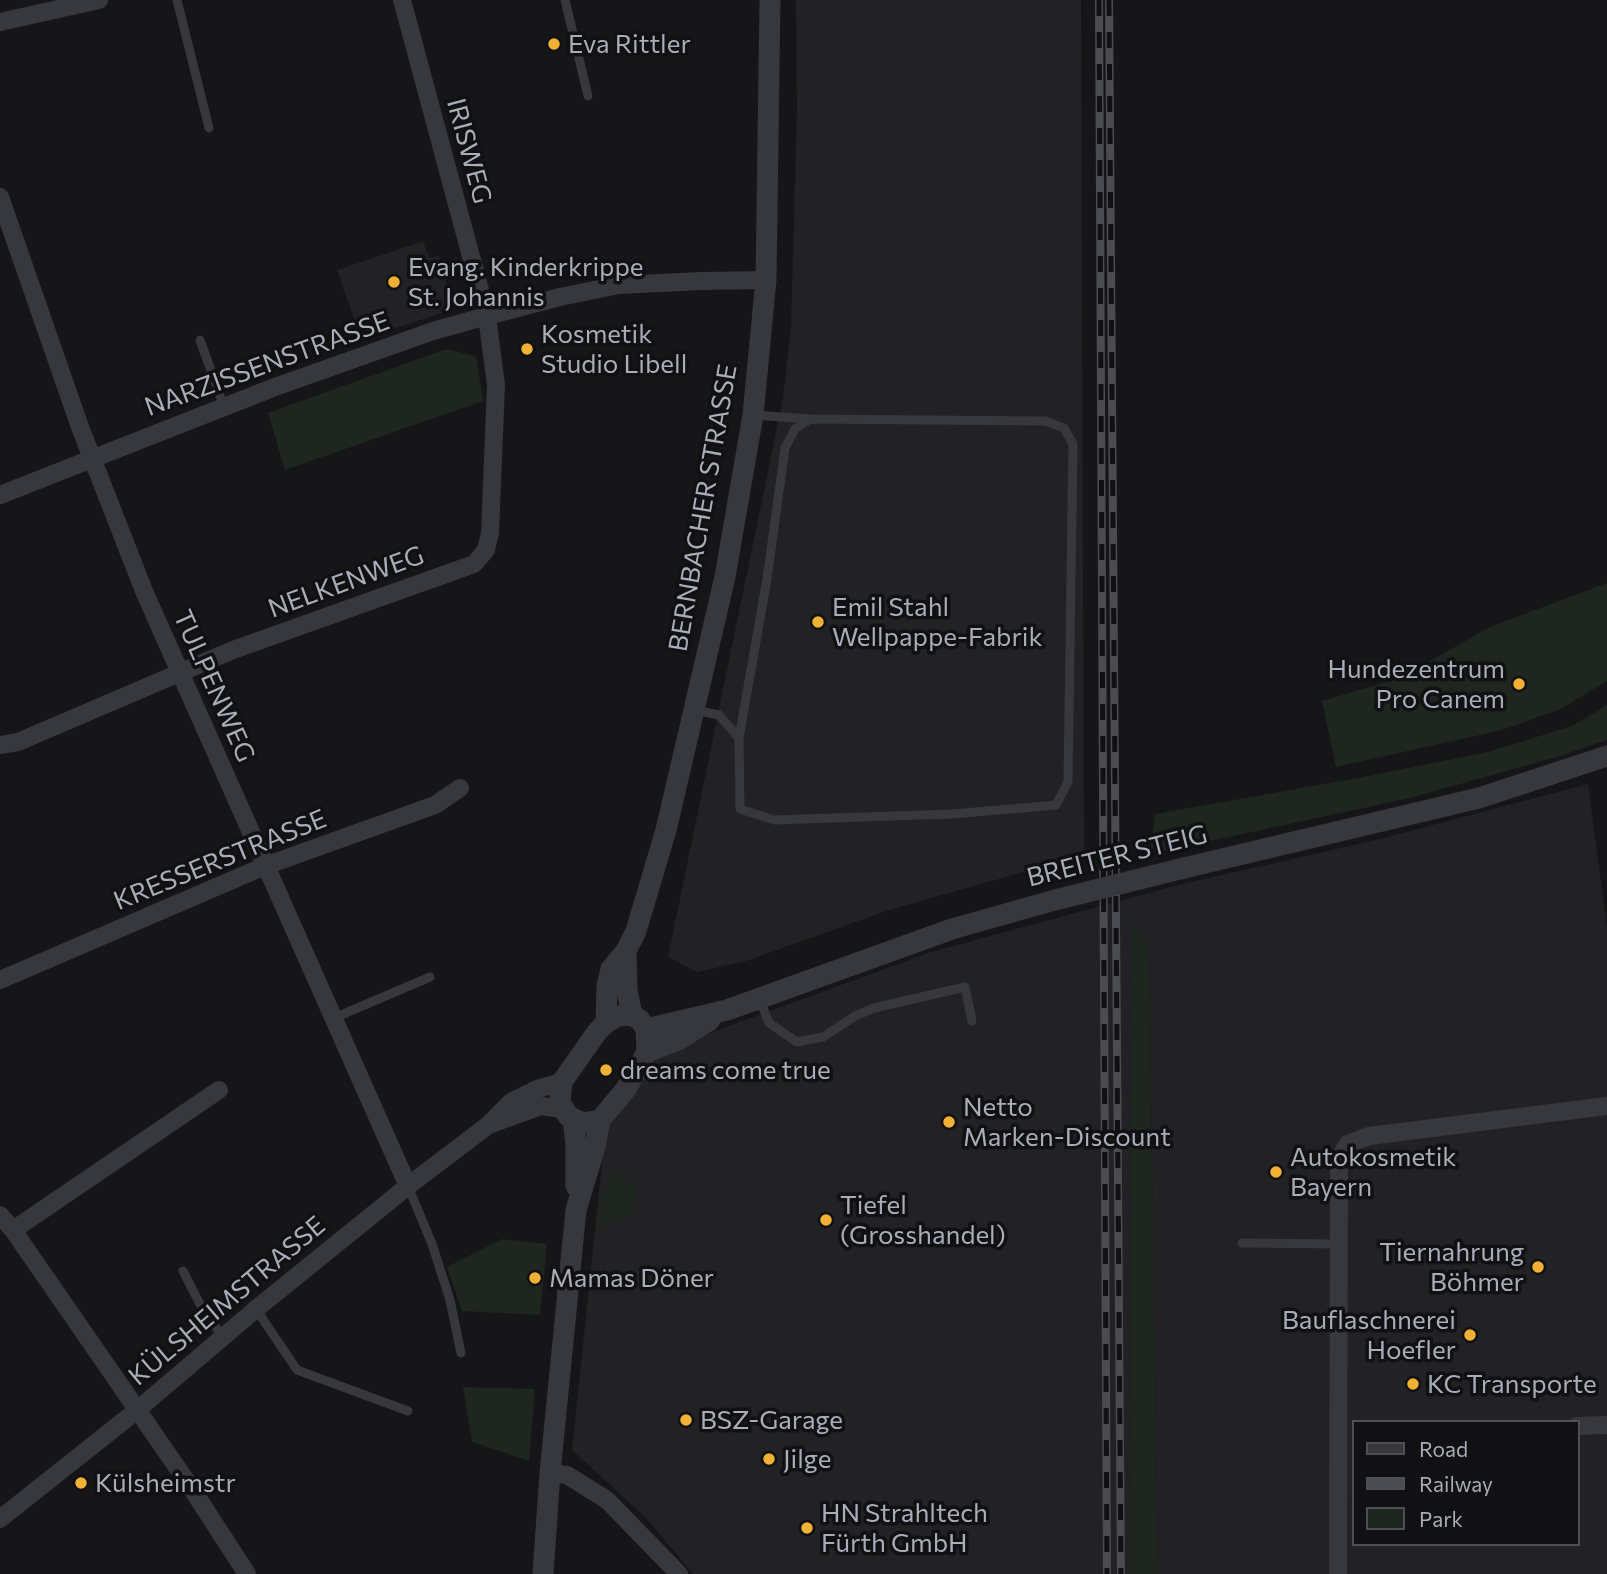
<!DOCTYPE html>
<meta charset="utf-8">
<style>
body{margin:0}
#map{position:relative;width:1607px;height:1574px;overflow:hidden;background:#161618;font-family:Commissioner,sans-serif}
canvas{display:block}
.legend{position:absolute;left:1352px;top:1420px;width:228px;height:126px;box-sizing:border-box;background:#111113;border:2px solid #4d4f55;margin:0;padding:9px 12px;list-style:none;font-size:21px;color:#a8adb8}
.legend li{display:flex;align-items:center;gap:14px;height:35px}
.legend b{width:35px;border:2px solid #4d4f55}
</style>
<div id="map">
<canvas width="1607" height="1574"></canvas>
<ul class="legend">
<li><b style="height:9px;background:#37383d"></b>Road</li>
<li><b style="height:9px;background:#4a4c52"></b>Railway</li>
<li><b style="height:19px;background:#1e261f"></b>Park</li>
</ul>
</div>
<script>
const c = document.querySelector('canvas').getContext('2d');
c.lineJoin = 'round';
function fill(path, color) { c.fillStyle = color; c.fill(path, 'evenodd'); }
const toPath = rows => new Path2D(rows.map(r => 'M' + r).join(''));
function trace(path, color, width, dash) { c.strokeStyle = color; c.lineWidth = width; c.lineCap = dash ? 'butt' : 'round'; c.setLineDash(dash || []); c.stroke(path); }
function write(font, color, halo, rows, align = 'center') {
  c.font = font + ' Commissioner,sans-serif'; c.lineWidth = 7; c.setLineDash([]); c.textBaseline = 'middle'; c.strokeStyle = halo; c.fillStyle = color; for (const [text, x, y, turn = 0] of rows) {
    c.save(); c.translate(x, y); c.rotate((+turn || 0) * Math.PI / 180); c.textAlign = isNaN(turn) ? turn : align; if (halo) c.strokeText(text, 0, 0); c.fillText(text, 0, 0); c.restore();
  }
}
fill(toPath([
 [796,0,1081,0,1084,855,889,910,746,961,697,972,668,957,783,398,791,327,797,111],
 [423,241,429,258,439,256,451,298,464,294,465,298,461,307,361,339,337,270],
 [1588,784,1607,928,1607,1574,1158,1574,1149,947,1131,920,1130,1574,693,1574,646,1518,572,1450,603,1154,609,1126,658,1052,931,952,1186,883,1376,840],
 [1353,1422,1577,1422,1577,1544,1353,1544]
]), '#222225');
fill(toPath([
 [446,349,476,356,483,401,285,470,268,413],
 [1607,583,1607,681,1561,709,1502,730,1336,767,1322,701,1400,678,1492,626],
 [1607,705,1607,740,1560,756,1410,798,1150,854,1155,814,1358,778,1488,752,1572,726],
 [1131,919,1149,947,1158,1574,1130,1574],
 [609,1175,624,1175,637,1187,632,1216,596,1228],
 [502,1239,547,1244,540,1315,462,1311,447,1267],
 [463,1387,535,1389,529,1461,472,1442]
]), '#1e261f');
trace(toPath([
 [177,0,209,128],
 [565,0,588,96],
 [200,340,224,407],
 [753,415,810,419],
 [695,710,719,715,739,738,740,809,774,820,952,814,1056,805,1068,782,1073,444,1064,428,1045,421,810,419,795,429,785,448,767,579,739,738],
 [760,1000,769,1023,797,1042,823,1037,855,1016,874,1008,965,987,972,1021],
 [334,1018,430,977],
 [408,1186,432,1244,450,1300,461,1353],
 [1242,1243,1339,1244],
 [183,1271,204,1312,223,1337],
 [256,1309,297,1370,408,1411]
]), '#37383d', 9);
trace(toPath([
 [0,22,99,0],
 [0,197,80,427,144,591,408,1186],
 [0,495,275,387,433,331,487,316,560,297,619,285,701,281,766,280],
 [0,745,18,742,233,650,474,564,486,550,490,533,496,385,487,316,402,0],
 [0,980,265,866,435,805,460,788],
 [491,1124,541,1106,562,1109],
 [0,1215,13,1230,192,1489,247,1574],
 [13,1230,219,1090],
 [1577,1426,1605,1425],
 [550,1473,567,1475,607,1500,679,1574],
 [0,1519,136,1411,256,1309,408,1186,487,1126,511,1102,537,1089,562,1082],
 [1338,1574,1339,1164,1344,1150,1348,1144,1369,1136,1607,1106]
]), '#37383d', 18);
trace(toPath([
 [1184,868,1479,798,1607,756],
 [632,1015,627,990,626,951,636,931,666,830,725,577,753,415,766,280,770,0],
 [632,1015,640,1020,646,1029,647,1052,626,1089,600,1120,583,1123,568,1116,560,1102,562,1082,597,1032,606,1023,618,1016,632,1015],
 [606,1023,607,986,611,969,626,951],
 [646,1029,727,1010,952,929,1055,900],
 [647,1052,678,1040,710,1020],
 [573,1118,576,1145,576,1186],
 [543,1574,550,1473,576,1210,595,1147,600,1120]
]), '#37383d', 21);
const rail = toPath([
 [1099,0,1107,1574],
 [1109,0,1121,1574]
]);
trace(rail, '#4a4c52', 8);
trace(rail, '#111113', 5, [16]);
trace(toPath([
 [1055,900,1184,868]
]), '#37383d', 21);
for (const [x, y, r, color] of [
 [554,44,7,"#f2b134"],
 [394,282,7,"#f2b134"],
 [527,349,7,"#f2b134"],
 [818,622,7,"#f2b134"],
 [1519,684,7,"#f2b134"],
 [606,1070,7,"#f2b134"],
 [949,1122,7,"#f2b134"],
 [1276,1172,7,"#f2b134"],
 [826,1220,7,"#f2b134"],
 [1538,1267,7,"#f2b134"],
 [535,1278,7,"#f2b134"],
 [1470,1335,7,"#f2b134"],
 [1413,1384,7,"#f2b134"],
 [686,1420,7,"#f2b134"],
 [769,1459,7,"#f2b134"],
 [81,1483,7,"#f2b134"],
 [807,1528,7,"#f2b134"]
]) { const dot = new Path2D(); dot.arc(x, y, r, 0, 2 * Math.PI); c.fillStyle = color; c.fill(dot); trace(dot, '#111113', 2.5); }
write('26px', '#a8adb8', '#111113', [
 ["Eva Rittler",568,44],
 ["Evang. Kinderkrippe",408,267],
 ["St. Johannis",408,297],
 ["Kosmetik",541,334],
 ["Studio Libell",541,364],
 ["Emil Stahl",832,607],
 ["Wellpappe-Fabrik",832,637],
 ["Hundezentrum",1505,669,"right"],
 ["Pro Canem",1505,699,"right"],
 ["dreams come true",620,1070],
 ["Netto",963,1107],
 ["Marken-Discount",963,1137],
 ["Autokosmetik",1290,1157],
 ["Bayern",1290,1187],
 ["Tiefel",840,1205],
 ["(Grosshandel)",840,1235],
 ["Tiernahrung",1524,1252,"right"],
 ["Böhmer",1524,1282,"right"],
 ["Mamas Döner",549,1278],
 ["Bauflaschnerei",1456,1320,"right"],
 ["Hoefler",1456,1350,"right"],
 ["KC Transporte",1427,1384],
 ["BSZ-Garage",700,1420],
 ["Jilge",783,1459],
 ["Külsheimstr",95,1483],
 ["HN Strahltech",821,1513],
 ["Fürth GmbH",821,1543]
], 'left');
write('26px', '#a8adb8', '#111113', [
 ["IRISWEG",469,151,75],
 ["NARZISSENSTRASSE",267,364,-20],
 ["BERNBACHER STRASSE",703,508,-80],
 ["NELKENWEG",346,582,-20],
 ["TULPENWEG",214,686,66],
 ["BREITER STEIG",1117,856,-14],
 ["KRESSERSTRASSE",220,860,-22],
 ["KÜLSHEIMSTRASSE",227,1301,-40]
]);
</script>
